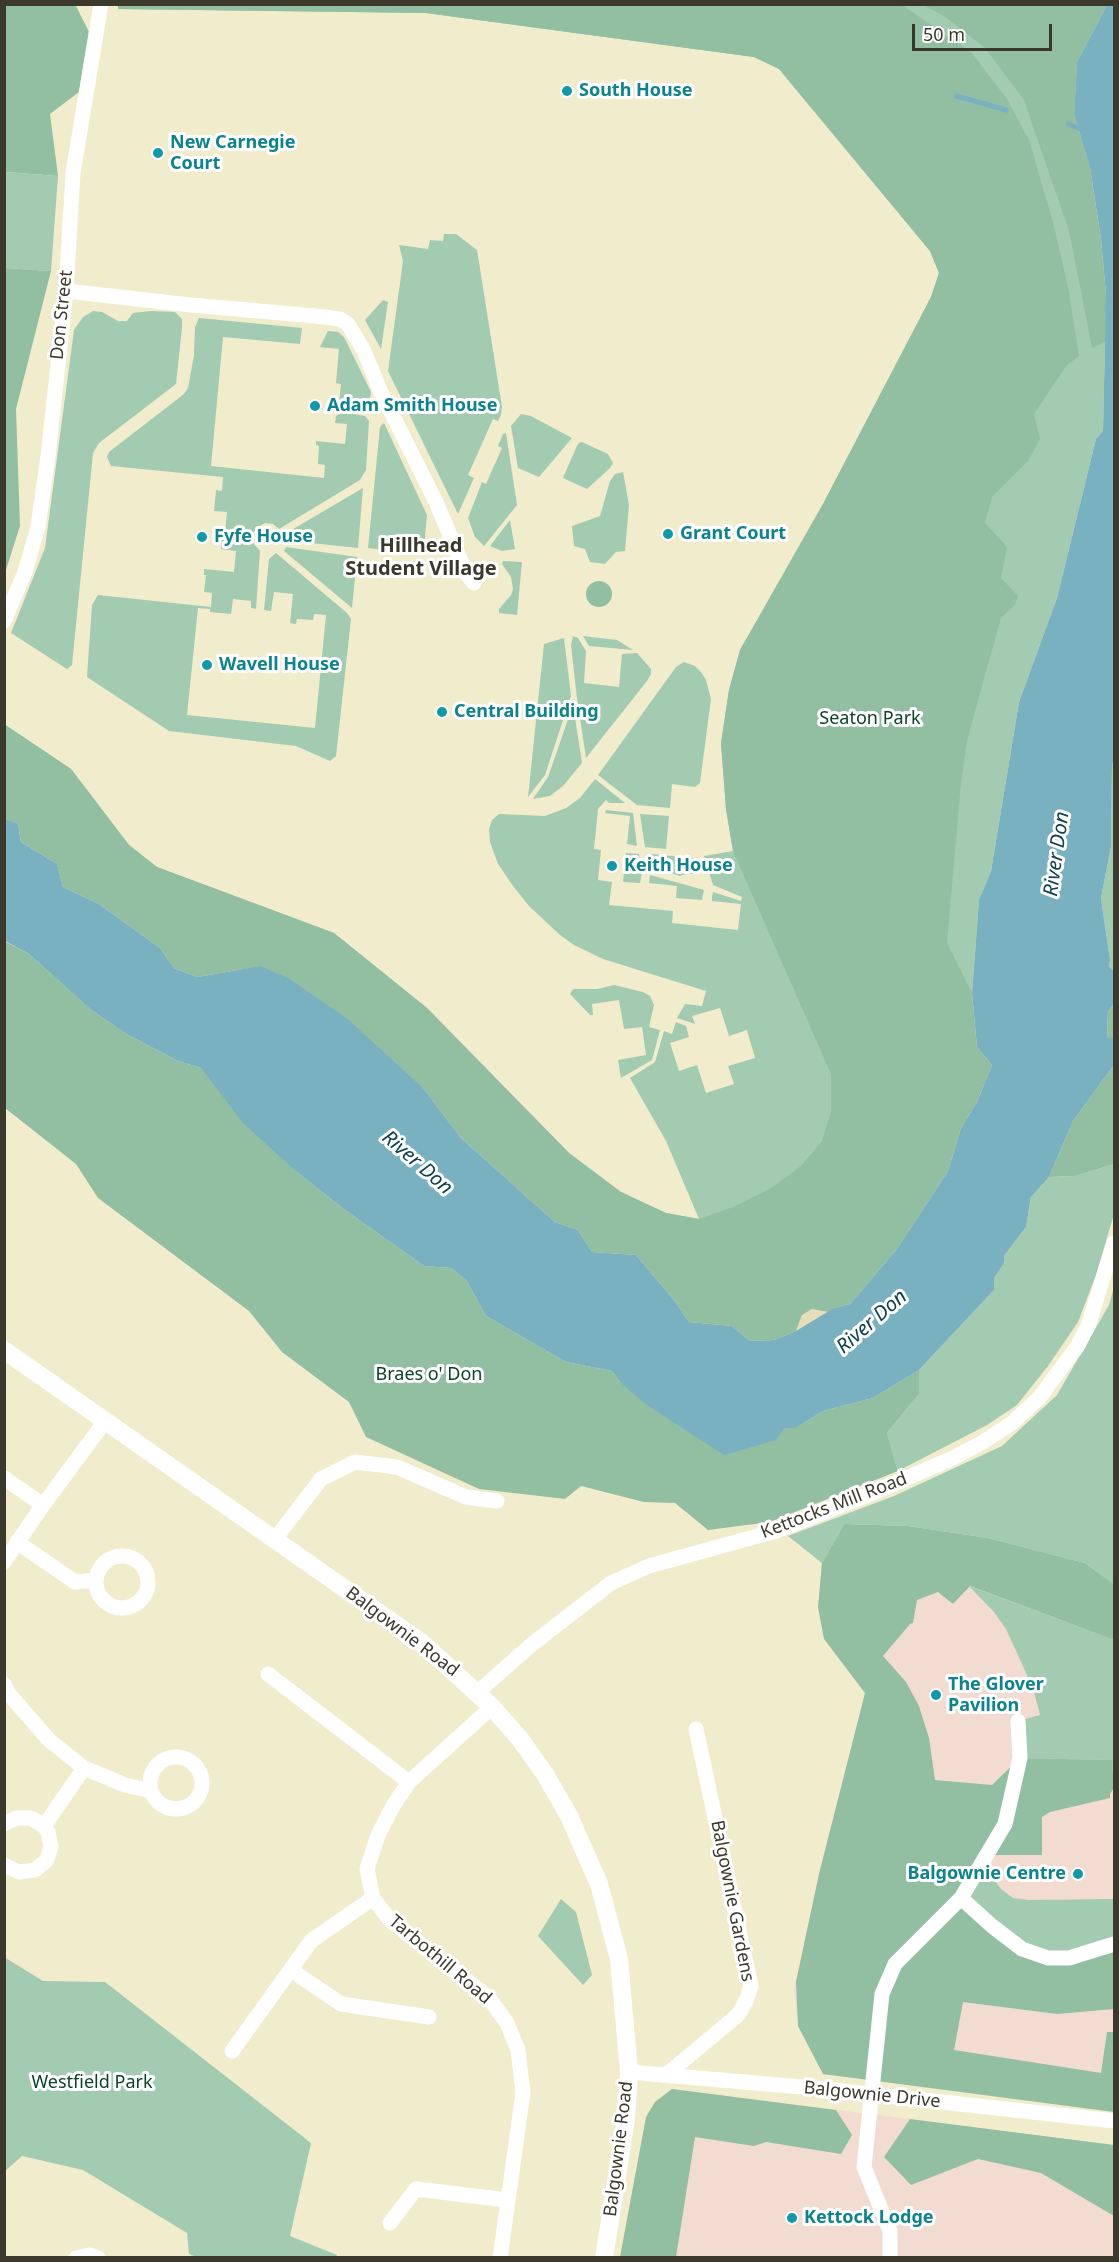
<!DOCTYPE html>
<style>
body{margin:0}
#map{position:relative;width:1119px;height:2262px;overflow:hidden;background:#f1eccb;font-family:"Noto Sans",sans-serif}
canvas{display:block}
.frame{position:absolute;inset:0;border:6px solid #3b382c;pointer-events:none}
.scale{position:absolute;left:912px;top:24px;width:140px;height:27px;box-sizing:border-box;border:3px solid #3b382c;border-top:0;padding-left:8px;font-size:18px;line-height:21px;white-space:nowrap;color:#3b382c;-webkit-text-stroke:4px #fff;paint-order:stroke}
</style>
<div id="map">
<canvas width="1119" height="2262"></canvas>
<div class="frame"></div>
<div class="scale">50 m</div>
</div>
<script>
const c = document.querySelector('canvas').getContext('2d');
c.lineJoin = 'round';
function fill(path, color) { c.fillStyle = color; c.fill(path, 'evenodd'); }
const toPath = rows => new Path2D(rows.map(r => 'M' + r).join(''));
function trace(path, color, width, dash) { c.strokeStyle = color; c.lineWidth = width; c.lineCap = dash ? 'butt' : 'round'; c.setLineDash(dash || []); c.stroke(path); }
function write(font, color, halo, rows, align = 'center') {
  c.font = font + ' "Noto Sans",sans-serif'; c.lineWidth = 6; c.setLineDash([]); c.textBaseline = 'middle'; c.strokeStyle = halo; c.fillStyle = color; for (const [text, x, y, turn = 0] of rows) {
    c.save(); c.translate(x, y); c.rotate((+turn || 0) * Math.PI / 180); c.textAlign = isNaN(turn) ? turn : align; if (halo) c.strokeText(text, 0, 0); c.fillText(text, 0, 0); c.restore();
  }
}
fill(toPath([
 [822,1563,1114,1584,1114,2112,823,2074,798,2026,794,1989,819,1874,865,1693,824,1639,818,1607],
 [672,2089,1114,2145,1114,2257,620,2258,646,2117,655,2102]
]), '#f2dbd0');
fill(toPath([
 [118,5,1107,5,1077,62,1074,114,1090,168,1106,295,1103,431,1096,439,1057,598,1019,702,991,871,979,900,972,993,834,1308,796,1331,18,824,5,819,4,724,71,769,129,845,157,867,334,933,427,1008,569,1153,621,1192,666,1213,699,1219,666,1141,630,1078,655,1062,664,1031,672,1034,676,1022,686,1026,689,1037,670,1043,679,1071,697,1065,706,1093,734,1084,728,1066,755,1058,747,1030,729,1036,720,1008,692,1016,695,1024,677,1018,685,1004,702,1006,706,991,603,959,574,945,560,935,529,906,513,886,498,864,490,842,489,829,492,820,499,814,545,816,566,808,580,798,595,779,625,803,609,803,606,800,598,809,594,849,601,850,598,880,612,882,609,905,673,911,672,923,738,930,741,904,712,901,712,897,713,892,741,901,742,897,713,885,704,856,733,851,726,809,721,743,729,690,740,650,823,504,931,297,939,273,930,251,779,69,754,57,426,13,118,9],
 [4,172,58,176,51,271,5,268],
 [444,234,456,234,477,250,502,407,501,415,498,421,493,419,468,475,474,478,458,514,388,371,403,261,399,245,428,249,430,240,443,241],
 [383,300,388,302,381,349,365,320],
 [93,311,102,312,118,321,127,321,133,313,151,311,175,312,182,319,182,328,176,384,99,443,93,453,72,665,67,669,11,633,45,548,74,330,83,317],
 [199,318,302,328,300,344,223,337,211,466,324,478,325,465,318,464,319,446,316,445,316,441,345,444,347,424,335,423,336,416,341,412,365,416,369,421,366,470,360,480,279,529,273,524,265,523,258,527,253,533,225,533,227,512,214,511,216,490,222,491,223,477,111,466,107,457,109,452,184,394,188,388,194,355,195,327],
 [328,331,338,332,344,337,371,392,369,404,367,407,339,404,341,384,336,383,339,349,320,347],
 [521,414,531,416,572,438,539,477,518,468,511,426],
 [384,423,427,515,424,547,411,548,403,553,368,548,380,427],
 [506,433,517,505,484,546,475,537,468,518,482,482,486,484,502,448,498,446,503,434],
 [582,442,608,454,613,463,610,468,587,489,563,478,576,448,579,443],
 [623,472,629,505,625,551,616,552,605,564,590,562,585,549,574,546,572,526,600,516,610,481,615,474],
 [363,488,358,548,283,540,283,535],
 [510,520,515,549,502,551,490,546],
 [222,539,252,542,260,551,256,609,251,608,251,601,233,599,231,614,210,612,210,609,198,608,187,715,315,728,326,615,314,614,313,620,297,619,296,624,290,623,293,594,274,592,271,611,264,610,269,559,276,553,347,613,351,619,336,756,330,761,296,746,169,731,87,677,92,605,98,595,211,607,212,593,204,592,206,575,204,575,204,569,234,572,236,551,221,549],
 [286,547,357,557,352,608,284,551],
 [503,561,522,562,517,615,499,613,499,609,511,595,513,589,511,577,502,564],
 [573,636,578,638,586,651,584,683,619,687,622,654,637,653,651,669,651,674,647,681,586,758,577,698,571,645],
 [583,636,617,640,633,650,589,646],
 [564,638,571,696,545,775,528,797,544,644],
 [684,662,695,666,701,672,706,680,711,699,700,783,695,787,672,784,670,808,637,805,598,775,676,667],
 [573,705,582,763,563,786,550,796,533,799,548,777],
 [1114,756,1114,971,1109,968,1110,960,1101,898,1111,847,1112,767],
 [606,810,633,813,637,846,627,844,630,816,605,813],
 [640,814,669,816,666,849,645,847],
 [626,853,639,854,642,872,640,883,623,882],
 [651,854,694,858,698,866,698,874,685,874,680,876,651,867],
 [650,875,704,890,702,900,676,898,677,886,649,883],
 [614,985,643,992,650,996,654,1005,649,1027,660,1030,652,1060,621,1078,618,1060,646,1055,642,1027,624,1029,619,1000,592,1004,593,1015,590,1015,570,994,573,989,597,989],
 [1114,1164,1114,1214,1096,1275,1078,1322,1048,1366,1017,1405,987,1425,898,1471,887,1433,919,1394,919,1370,994,1290,994,1278,1004,1263,1004,1256,1026,1227,1031,1197,1049,1177,1075,1176],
 [1114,1287,1114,1584,1085,1563,988,1538,908,1526,844,1524,822,1563,788,1536,894,1496,1002,1446,1057,1395,1109,1305],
 [969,1586,1114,1640,1114,1778,1111,1760,1020,1758,1018,1721,1040,1715,1033,1688,1006,1629,994,1612],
 [982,1864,1001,1889,1013,1898,1028,1900,1114,1899,1114,1944,1047,1958,961,1898],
 [561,1899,576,1912,592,1975,583,1985,538,1936],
 [4,1957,43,1981,105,1982,311,2143,290,2236,337,2255,336,2257,196,2257,189,2254,187,2233,83,2170,22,2156,5,2171]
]), '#a2cbb1');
fill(toPath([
 [51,4,76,6,89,32,79,92,50,114,58,176,5,172,4,5],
 [118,5,902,5,972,53,1007,99,1029,140,1053,222,1068,287,1079,356,1067,365,1034,414,1040,439,1028,461,992,497,985,523,1007,547,1001,578,1018,596,1015,605,1001,618,967,740,961,783,947,943,972,993,977,1047,992,1065,977,1102,961,1128,948,1171,896,1250,850,1304,834,1308,828,1312,812,1309,802,1315,796,1331,774,1340,750,1341,732,1326,689,1322,674,1300,636,1255,592,1252,578,1230,555,1222,461,1138,424,1089,348,1019,290,979,261,966,197,977,174,968,160,948,99,904,63,887,57,864,21,842,18,824,5,819,4,724,71,769,129,845,157,867,334,933,427,1008,569,1153,621,1192,666,1213,699,1219,733,1207,773,1187,801,1166,822,1141,831,1112,831,1074,733,851,726,809,721,743,729,690,740,650,823,504,931,297,939,273,930,251,779,69,754,57,426,13,118,9],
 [923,5,1107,5,1077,62,1074,114,1090,168,1101,239,1106,295,1106,342,1092,348,1069,231,1024,100,985,48,944,16],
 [5,268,51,271,16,409,20,526,5,573],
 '586 594a13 13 0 1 1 26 0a13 13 0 1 1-26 0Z',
 [4,941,29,954,90,1009,128,1035,178,1061,201,1068,298,1173,345,1210,424,1266,451,1268,466,1280,486,1316,566,1362,612,1371,620,1382,784,1428,796,1428,823,1411,873,1398,919,1370,919,1394,887,1433,898,1471,770,1522,708,1530,675,1503,644,1502,581,1486,565,1499,479,1489,366,1437,349,1402,282,1352,249,1311,98,1198,76,1164,5,1108],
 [1114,1004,1114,1037,1107,1039,1108,1012],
 [1114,1065,1114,1164,1075,1176,1049,1177,1073,1121],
 [844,1524,908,1526,988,1538,1085,1563,1114,1584,1114,1640,970,1586,953,1604,938,1592,917,1600,913,1623,910,1624,883,1656,906,1682,919,1706,929,1738,935,1780,992,1785,1020,1758,1112,1760,1114,1788,1110,1794,1110,1798,1050,1812,1042,1817,1042,1855,988,1855,961,1897,1047,1958,1114,1944,1114,2009,1057,2014,963,2002,954,2050,1101,2073,1107,2032,1114,2032,1114,2112,823,2074,798,2026,796,1982,819,1874,865,1693,824,1639,818,1607,822,1563],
 [672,2089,836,2110,852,2135,841,2154,766,2142,754,2146,695,2137,676,2257,620,2257,646,2117,655,2102],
 [910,2119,1114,2145,1114,2216,1041,2173,978,2159,911,2185,884,2157]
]), '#92bfa2');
fill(toPath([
 [812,1309,828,1312,796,1331,802,1315]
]), '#e7deb9');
fill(toPath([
 [1107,5,1114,5,1114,756,1112,767,1111,847,1101,898,1110,960,1109,967,1114,971,1114,1004,1108,1012,1107,1038,1114,1037,1114,1065,1073,1121,1049,1177,1031,1197,1026,1227,1004,1256,1004,1263,994,1278,994,1290,919,1370,873,1398,823,1411,796,1428,784,1428,776,1440,724,1455,644,1403,620,1382,612,1371,566,1362,486,1316,466,1280,451,1268,424,1266,345,1210,298,1173,243,1123,201,1068,178,1061,128,1035,90,1009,29,954,5,941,5,819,18,824,21,842,57,864,63,887,99,904,160,948,174,968,197,977,261,966,290,979,348,1019,424,1089,461,1138,555,1222,578,1230,592,1252,636,1255,674,1300,689,1322,732,1326,750,1341,774,1340,796,1331,834,1308,850,1304,896,1250,948,1171,961,1128,977,1102,992,1065,977,1047,972,993,979,900,991,871,1019,702,1057,598,1096,439,1103,431,1106,295,1101,239,1090,168,1074,114,1077,62]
]), '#79b1c1');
trace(toPath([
 [957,96,1006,110],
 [1068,124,1078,128]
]), '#79b1c1', 5);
trace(toPath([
 [66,291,191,305,315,316,340,319,348,324,364,351,380,390,435,500,466,573,474,583],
 [4,621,25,572,38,527,48,456,66,291,73,173,101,4],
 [4,1478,43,1505],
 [275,1539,321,1479,355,1462,397,1467,466,1497,497,1501],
 [17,1542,75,1582,96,1580],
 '96 1582a26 26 0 1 1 52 0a26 26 0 1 1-52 0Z',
 [4,1562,43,1505,106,1420],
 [268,1674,409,1782],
 [4,1684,9,1694,49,1740,84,1768,125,1785,151,1791],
 [478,1692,531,1645,611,1583,649,1566,776,1531,868,1495,953,1458,983,1442,1012,1423,1039,1398,1077,1347,1088,1326,1114,1243],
 [492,1707,409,1782,393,1806,378,1835,367,1869,373,1898,390,1920,489,1998,507,2023,518,2050,523,2093,500,2258],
 '150 1783a26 26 0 1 1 52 0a26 26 0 1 1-52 0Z',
 [4,1824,16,1818,31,1818,44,1826,48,1832,51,1846,47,1860,35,1870,19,1872,4,1865],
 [44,1826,84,1768],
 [961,1898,992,1926,1022,1949,1048,1958,1069,1958,1114,1944],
 [291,1970,341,2004,429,2017],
 [232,2051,311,1941,373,1898],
 [629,2072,824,2089,1114,2121],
 [666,2075,738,2015,746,2001,751,1986,696,1729],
 [390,2223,416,2189,507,2200],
 [76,2258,90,2255,98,2258],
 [890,2258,890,2231,864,2167,882,1994,895,1964,961,1898,1005,1824,1020,1758,1018,1721]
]), '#fff', 15);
trace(toPath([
 [4,1350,421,1642,492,1707,520,1739,545,1774,569,1816,599,1884,619,1959,629,2072,626,2119,604,2258]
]), '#fff', 18);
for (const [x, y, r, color] of [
 [567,91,6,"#0f9aa8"],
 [158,153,6,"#0f9aa8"],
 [315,406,6,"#0f9aa8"],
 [668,534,6,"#0f9aa8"],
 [202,537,6,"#0f9aa8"],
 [207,665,6,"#0f9aa8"],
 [442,712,6,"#0f9aa8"],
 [612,866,6,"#0f9aa8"],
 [936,1695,6,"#0f9aa8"],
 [1078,1874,6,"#0f9aa8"],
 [792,2218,6,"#0f9aa8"]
]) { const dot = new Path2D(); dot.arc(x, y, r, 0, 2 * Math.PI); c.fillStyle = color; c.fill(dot); trace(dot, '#fff', 2); }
write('bold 18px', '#0d838f', '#fff', [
 ["South House",579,91],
 ["New Carnegie",170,143],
 ["Court",170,164],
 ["Adam Smith House",327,406],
 ["Grant Court",680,534],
 ["Fyfe House",214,537],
 ["Wavell House",219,665],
 ["Central Building",454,712],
 ["Keith House",624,866],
 ["The Glover",948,1685],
 ["Pavilion",948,1706],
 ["Balgownie Centre",1066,1874,"right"],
 ["Kettock Lodge",804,2218]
], 'left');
write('18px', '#3b382c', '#fff', [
 ["Don Street",62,315,-84],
 ["Kettocks Mill Road",834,1506,-21],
 ["Balgownie Road",402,1632,37],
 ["Balgownie Gardens",732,1901,79],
 ["Tarbothill Road",440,1960,40],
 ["Balgownie Drive",872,2095,6],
 ["Balgownie Road",619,2149,-83]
]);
write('18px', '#0a4227', '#fff', [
 ["Seaton Park",870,719],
 ["Braes o' Don",429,1375],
 ["Westfield Park",92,2083]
]);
write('bold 20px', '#3b382c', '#fff', [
 ["Hillhead",421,546],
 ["Student Village",421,569]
]);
write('italic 20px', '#0e414d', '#fff', [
 ["River Don",1057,854,-82],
 ["River Don",417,1163,41],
 ["River Don",872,1322,-41]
]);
</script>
